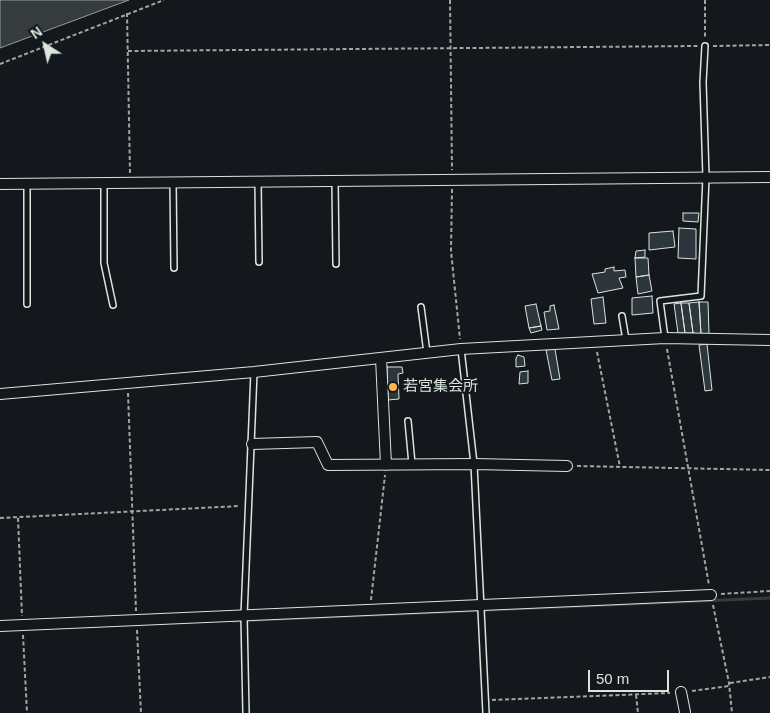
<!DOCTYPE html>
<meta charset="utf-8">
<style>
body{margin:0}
#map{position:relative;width:770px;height:713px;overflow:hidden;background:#14181c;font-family:Helvetica,sans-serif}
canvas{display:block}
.north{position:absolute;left:20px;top:20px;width:50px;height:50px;-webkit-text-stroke:4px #14181c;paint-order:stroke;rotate:325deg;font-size:14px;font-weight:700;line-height:20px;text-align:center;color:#d8e6dc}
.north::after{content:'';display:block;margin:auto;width:18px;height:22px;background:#d8e6dc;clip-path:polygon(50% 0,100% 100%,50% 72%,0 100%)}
.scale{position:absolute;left:588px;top:670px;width:81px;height:22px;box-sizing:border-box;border:2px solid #d8e6dc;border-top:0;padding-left:6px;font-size:15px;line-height:18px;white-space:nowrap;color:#d8e6dc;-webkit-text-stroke:4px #14181c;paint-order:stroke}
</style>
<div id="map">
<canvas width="770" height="713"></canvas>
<div class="north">N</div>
<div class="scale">50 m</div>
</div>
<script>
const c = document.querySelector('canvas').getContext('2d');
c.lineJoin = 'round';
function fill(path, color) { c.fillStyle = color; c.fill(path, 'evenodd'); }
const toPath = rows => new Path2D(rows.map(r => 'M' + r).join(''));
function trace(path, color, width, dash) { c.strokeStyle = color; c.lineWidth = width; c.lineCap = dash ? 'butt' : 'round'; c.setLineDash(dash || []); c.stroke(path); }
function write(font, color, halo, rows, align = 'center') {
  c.font = font + ' Helvetica,"Noto Sans JP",sans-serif'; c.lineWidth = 4; c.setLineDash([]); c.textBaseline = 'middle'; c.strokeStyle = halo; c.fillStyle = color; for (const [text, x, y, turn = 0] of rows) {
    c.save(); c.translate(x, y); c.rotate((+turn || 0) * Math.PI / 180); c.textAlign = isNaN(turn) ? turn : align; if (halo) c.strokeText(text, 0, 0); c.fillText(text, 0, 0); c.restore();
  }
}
const water = toPath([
 [0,0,129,0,0,48,0,0]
]);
fill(water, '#363b3e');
trace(water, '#939e99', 1);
trace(toPath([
 [233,621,770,598]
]), '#363b3e', 3);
const building = toPath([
 [683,213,699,213,698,222,683,221,683,213],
 [679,228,696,229,696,259,678,258,679,228],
 [673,231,675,247,649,250,649,233,673,231],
 [645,250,645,257,635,258,636,251,645,250],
 [635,258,648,258,649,275,636,277,635,258],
 [614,267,614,271,625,270,626,277,619,278,623,288,598,293,592,274,605,272,605,269,614,267],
 [649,275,652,291,638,294,636,277,649,275],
 [652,296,653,313,632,315,632,298,652,296],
 [603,297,606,323,594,324,591,299,603,297],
 [699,302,701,334,693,333,689,303,699,302],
 [699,302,708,302,709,334,701,334,699,302],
 [681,303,685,333,678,333,674,304,681,303],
 [681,303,689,303,693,333,685,333,681,303],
 [536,304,541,326,529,328,525,306,536,304],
 [554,305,559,329,547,330,544,312,550,311,550,306,554,305],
 [541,326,542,330,531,333,529,328,541,326],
 [707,344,712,390,705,391,699,345,707,344],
 [555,349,560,379,552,380,546,350,555,349],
 [518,355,524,357,525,366,516,367,516,358,518,355],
 [387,367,402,367,403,373,398,374,399,399,388,400,387,367],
 [528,371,528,383,519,384,520,372,528,371]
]);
fill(building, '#2c363c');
trace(building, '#d8e6dc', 1);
const lane = toPath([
 [335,181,336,264],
 [173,182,174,268],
 [258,182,259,262],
 [104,183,104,263,113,305],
 [27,184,27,304],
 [421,307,427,353],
 [622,316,626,340],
 [665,338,660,301,701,296,706,177,703,82,705,46],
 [461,349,474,464,486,713],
 [408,421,412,464],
 [246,713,244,616,254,372]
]);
const street = toPath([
 [0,184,770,177],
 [381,358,386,465],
 [0,394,254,372,461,349,665,338,770,340],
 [252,444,317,442,328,465,474,464,567,466],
 [0,626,711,595],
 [681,692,685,712]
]);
trace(lane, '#d8e6dc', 8);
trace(street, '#d8e6dc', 12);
trace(toPath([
 [450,0,452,170],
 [705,0,705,39],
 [127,13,130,173],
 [713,46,770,45],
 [128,51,698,46],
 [0,64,164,0],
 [452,189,451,251,460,339],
 [667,349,709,585],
 [597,352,620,467],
 [128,393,136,611],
 [577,466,770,470],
 [0,518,240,506],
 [18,518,22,616],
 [721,594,770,591],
 [371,600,385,475],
 [713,605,729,683,732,713],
 [137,630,141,713],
 [23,635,27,713],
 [730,683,770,677],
 [692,691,729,686],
 [636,695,638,713],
 [492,700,670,693]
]), '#9da8a2', 2, [4, 2.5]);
trace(lane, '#14181c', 5);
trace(street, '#14181c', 10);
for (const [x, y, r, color] of [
 [393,387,5,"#ffb74d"]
]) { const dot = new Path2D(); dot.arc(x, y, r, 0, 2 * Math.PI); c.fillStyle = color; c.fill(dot); trace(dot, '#14181c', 2); }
write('15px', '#d8e6dc', '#14181c', [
 ["若宮集会所",403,387]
], 'left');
</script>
